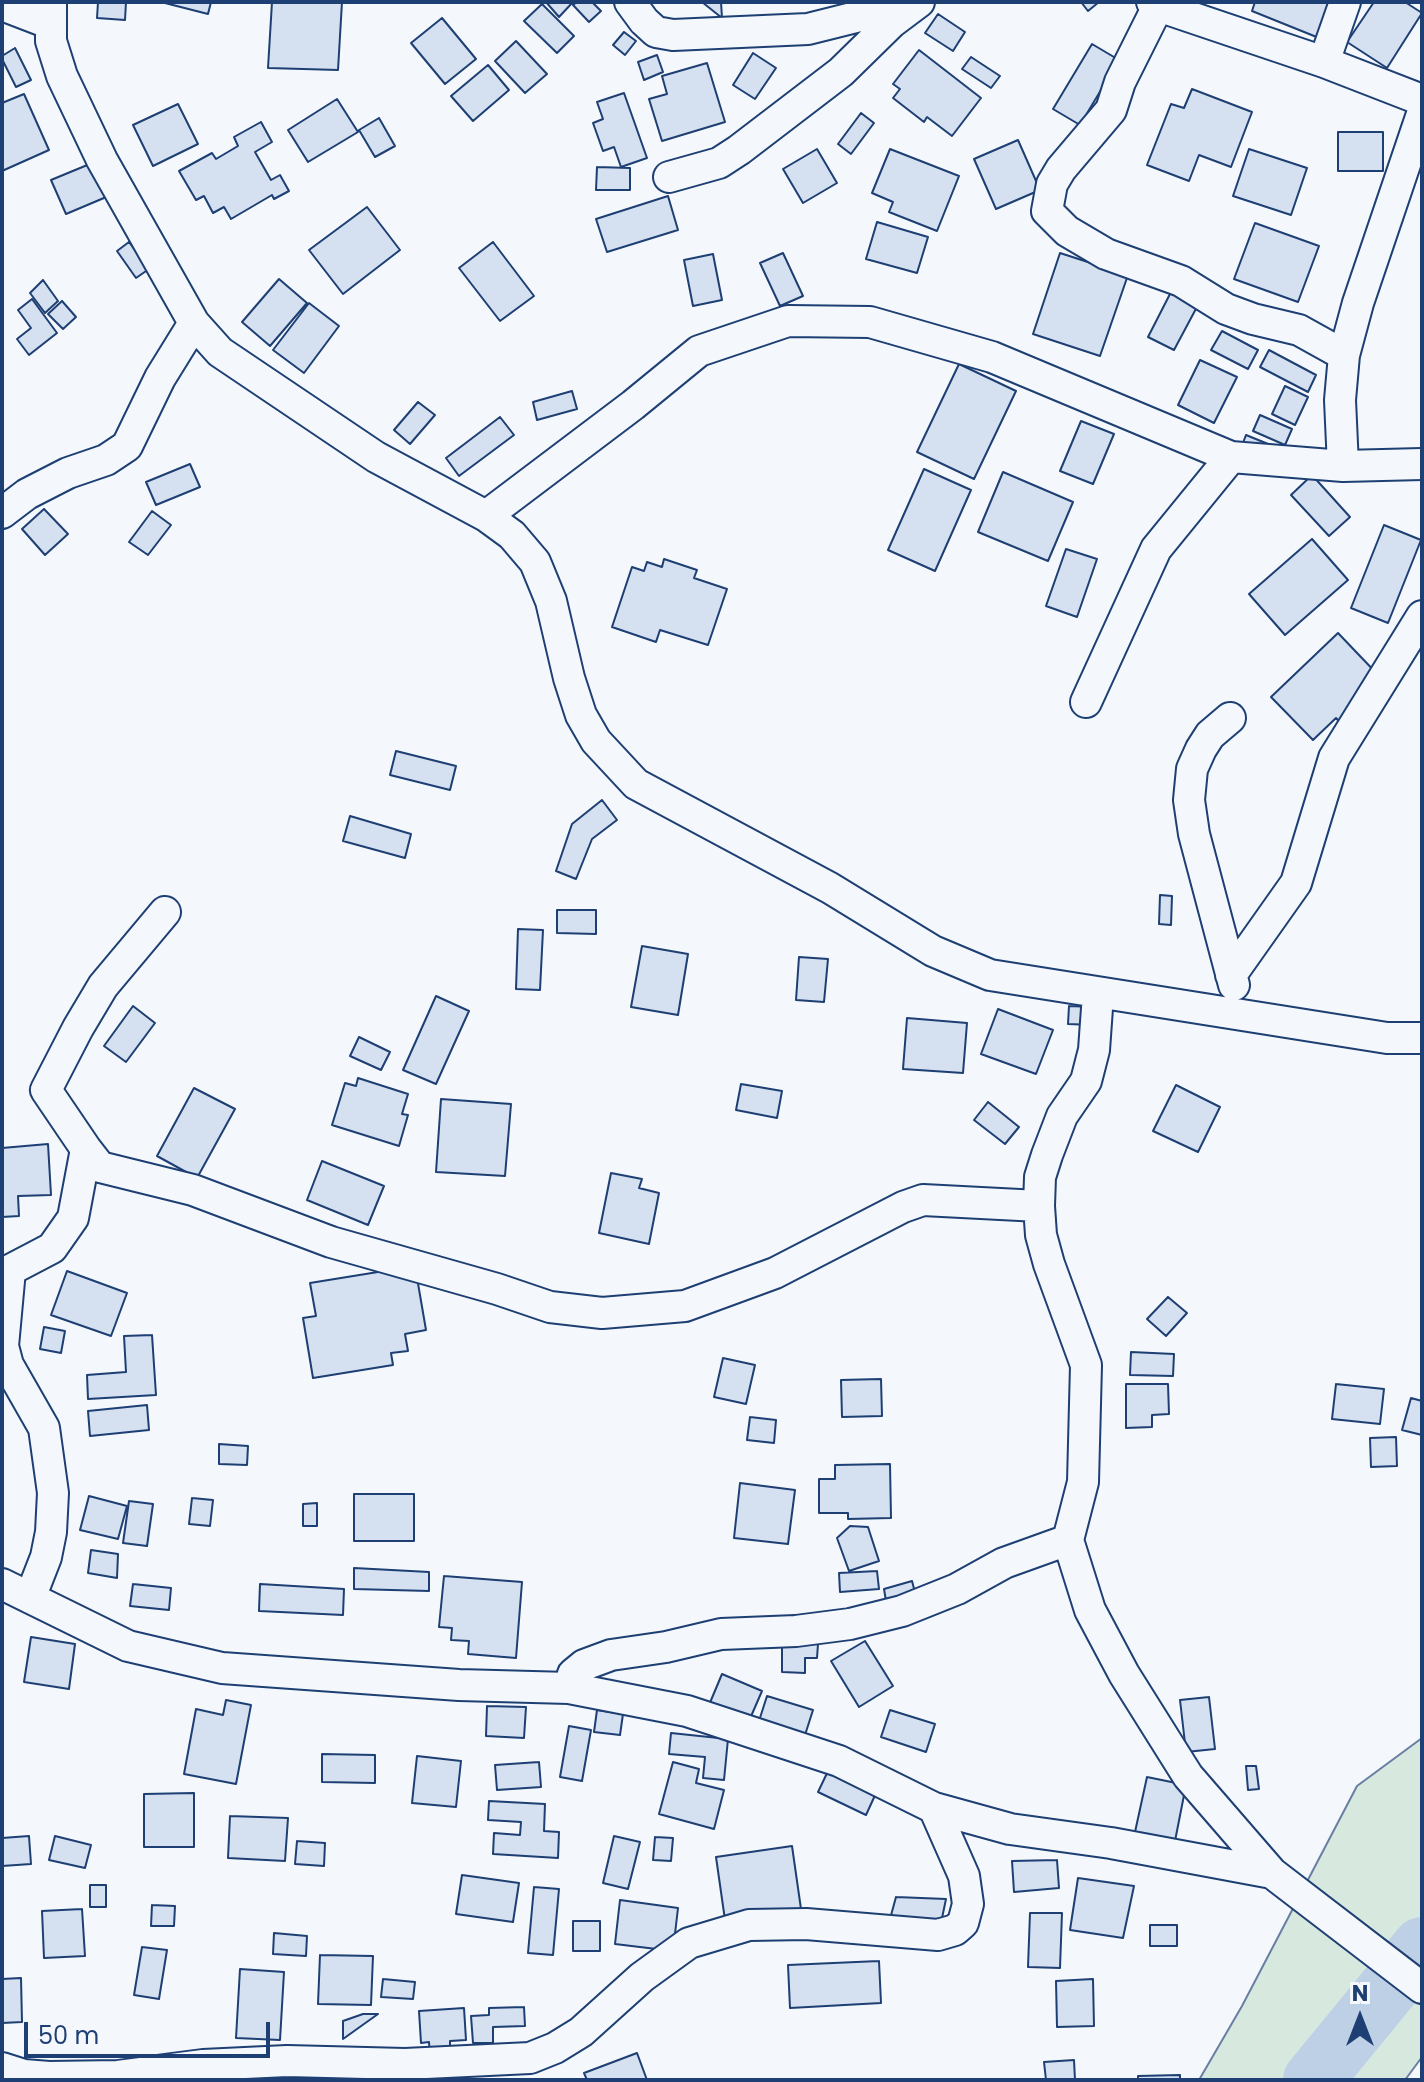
<!DOCTYPE html>
<style>
body{margin:0}
#map{position:relative;width:1424px;height:2082px;overflow:hidden;background:#f4f7fb;font-family:Poppins,sans-serif}
canvas{display:block}
.frame{position:absolute;inset:0;border:4px solid #1d3f73;pointer-events:none}
.north{position:absolute;left:1320px;top:1978px;width:80px;height:80px;-webkit-text-stroke:6px #f4f7fb;paint-order:stroke;rotate:0deg;font-size:22px;font-weight:700;line-height:32px;text-align:center;color:#1d3f73}
.north::after{content:'';display:block;margin:auto;width:28px;height:36px;background:#1d3f73;clip-path:polygon(50% 0,100% 100%,50% 72%,0 100%)}
.scale{position:absolute;left:24px;top:2022px;width:246px;height:36px;box-sizing:border-box;border:4px solid #1d3f73;border-top:0;padding-left:10px;font-size:24px;line-height:28px;white-space:nowrap;color:#1d3f73;-webkit-text-stroke:6px #f4f7fb;paint-order:stroke}
</style>
<div id="map">
<canvas width="1424" height="2082"></canvas>
<div class="frame"></div>
<div class="north">N</div>
<div class="scale">50 m</div>
</div>
<script>
const c = document.querySelector('canvas').getContext('2d');
c.lineJoin = 'round';
function fill(path, color) { c.fillStyle = color; c.fill(path, 'evenodd'); }
const toPath = rows => new Path2D(rows.map(r => 'M' + r).join(''));
function trace(path, color, width, dash) { c.strokeStyle = color; c.lineWidth = width; c.lineCap = dash ? 'butt' : 'round'; c.setLineDash(dash || []); c.stroke(path); }
const green = toPath([
 [1422,1738,1422,2057,1405,2080,1199,2080,1242,2006,1357,1786,1422,1738]
]);
fill(green, '#d7e8df');
trace(green, '#687fa3', 2);
trace(toPath([
 [1313,2080,1422,1947]
]), '#bed0e5', 60);
const building = toPath([
 [98,2,126,2,125,20,97,18,98,2],
 [161,2,211,2,208,14,161,2],
 [272,2,342,2,338,70,268,68,272,2],
 [546,2,573,2,559,17,546,2],
 [577,2,592,2,601,11,589,22,573,5,577,2],
 [702,2,721,2,722,18,702,2],
 [1081,2,1099,2,1088,11,1081,2],
 [1255,2,1339,2,1324,40,1252,11,1255,2],
 [1374,2,1405,2,1422,13,1387,68,1347,42,1374,2],
 [542,4,574,36,557,53,524,21,542,4],
 [938,14,965,32,953,51,925,33,938,14],
 [442,18,476,59,445,84,411,43,442,18],
 [624,32,636,41,625,55,613,45,624,32],
 [516,41,547,74,525,93,495,61,516,41],
 [1092,44,1119,60,1080,125,1053,109,1092,44],
 [15,48,31,80,16,87,2,59,2,56,15,48],
 [919,50,981,98,952,136,927,117,924,122,893,98,900,89,893,84,919,50],
 [753,53,776,68,755,99,733,85,753,53],
 [657,55,663,72,644,80,638,62,657,55],
 [971,57,1000,76,991,88,962,69,971,57],
 [707,63,725,122,662,141,649,99,667,94,662,76,707,63],
 [488,65,509,90,473,121,451,96,488,65],
 [1192,89,1252,112,1231,167,1199,155,1189,181,1147,165,1171,104,1184,108,1192,89],
 [624,93,647,158,621,167,614,147,603,151,593,123,603,119,597,102,624,93],
 [24,94,49,150,2,171,2,103,24,94],
 [337,99,358,132,308,162,288,130,337,99],
 [178,104,198,144,153,166,133,125,178,104],
 [861,113,874,123,851,154,838,144,861,113],
 [379,118,395,146,375,157,359,130,379,118],
 [261,122,272,142,255,152,271,180,280,175,289,191,274,199,272,195,231,219,224,207,213,213,204,196,196,200,179,171,212,153,216,159,238,146,234,137,261,122],
 [1338,132,1383,132,1383,171,1338,171,1338,132],
 [1018,140,1040,190,996,209,974,159,1018,140],
 [817,149,837,183,803,203,783,169,817,149],
 [890,149,959,176,937,231,889,212,893,202,872,193,890,149],
 [1249,149,1307,168,1291,215,1233,196,1249,149],
 [97,161,111,195,66,214,51,180,97,161],
 [597,167,630,168,630,190,596,190,597,167],
 [668,196,678,230,607,252,596,219,668,196],
 [367,207,400,250,343,294,309,250,367,207],
 [877,222,928,237,917,273,866,259,877,222],
 [1255,223,1319,246,1298,302,1234,279,1255,223],
 [129,242,149,269,136,278,117,251,129,242],
 [493,242,534,296,500,321,459,268,493,242],
 [783,253,803,296,780,306,760,263,783,253],
 [1060,253,1128,275,1100,356,1033,334,1060,253],
 [713,254,722,300,693,306,684,260,713,254],
 [279,279,307,303,270,346,242,322,279,279],
 [43,280,58,301,45,313,30,293,43,280],
 [1171,292,1198,305,1174,350,1148,337,1171,292],
 [32,299,57,333,29,355,17,339,31,328,18,310,32,299],
 [62,301,76,317,63,329,48,314,62,301],
 [309,303,339,326,304,373,273,350,309,303],
 [1222,331,1258,350,1248,369,1211,350,1222,331],
 [1269,350,1316,375,1308,392,1260,367,1269,350],
 [1200,360,1237,377,1214,423,1178,405,1200,360],
 [959,364,1016,391,974,479,917,452,959,364],
 [1285,386,1308,397,1295,425,1272,414,1285,386],
 [572,391,577,409,537,420,533,402,572,391],
 [418,402,435,415,410,444,394,430,418,402],
 [1260,415,1292,429,1285,445,1253,431,1260,415],
 [500,417,514,435,459,476,446,458,500,417],
 [1081,421,1114,434,1093,484,1060,471,1081,421],
 [1246,435,1273,446,1241,448,1246,435],
 [190,464,200,487,156,505,146,482,190,464],
 [924,469,971,490,935,571,888,550,924,469],
 [1003,472,1073,502,1048,561,978,532,1003,472],
 [1312,475,1350,517,1329,536,1291,495,1312,475],
 [44,509,68,534,45,555,22,529,44,509],
 [152,511,171,525,148,555,129,542,152,511],
 [1384,525,1421,540,1388,623,1351,608,1384,525],
 [1312,539,1348,580,1285,635,1249,594,1312,539],
 [1066,549,1097,559,1077,617,1046,606,1066,549],
 [664,559,697,570,694,578,727,589,708,645,660,630,656,642,612,627,632,567,644,571,647,562,662,567,664,559],
 [1338,633,1380,677,1343,726,1336,718,1313,740,1271,697,1338,633],
 [396,751,456,766,450,790,390,775,396,751],
 [602,800,617,820,592,839,576,879,556,871,572,824,602,800],
 [350,816,411,834,405,858,343,841,350,816],
 [1160,895,1172,896,1171,925,1159,924,1160,895],
 [557,910,596,910,596,934,557,933,557,910],
 [518,929,543,930,540,990,516,989,518,929],
 [642,946,688,954,678,1015,631,1007,642,946],
 [799,957,828,959,824,1002,796,1000,799,957],
 [436,996,469,1011,436,1084,403,1070,436,996],
 [133,1006,155,1023,126,1062,104,1046,133,1006],
 [1069,1006,1093,1007,1093,1025,1068,1024,1069,1006],
 [998,1009,1053,1030,1036,1074,981,1054,998,1009],
 [907,1018,967,1023,963,1073,903,1069,907,1018],
 [359,1037,390,1052,381,1070,350,1056,359,1037],
 [358,1078,408,1094,402,1114,408,1115,399,1146,332,1125,345,1083,356,1086,358,1078],
 [741,1084,782,1091,777,1118,736,1110,741,1084],
 [1176,1085,1220,1107,1198,1152,1153,1131,1176,1085],
 [194,1088,235,1109,197,1178,157,1156,194,1088],
 [441,1099,511,1104,505,1176,436,1172,441,1099],
 [988,1102,1019,1127,1005,1144,974,1120,988,1102],
 [48,1144,51,1195,18,1196,19,1216,2,1217,2,1148,48,1144],
 [322,1161,384,1186,368,1225,307,1200,322,1161],
 [611,1173,642,1179,639,1188,659,1193,649,1244,599,1233,611,1173],
 [415,1266,426,1330,405,1334,408,1351,391,1353,393,1365,313,1378,303,1318,316,1316,310,1283,415,1266],
 [67,1271,127,1293,111,1336,51,1315,67,1271],
 [1168,1297,1187,1313,1166,1336,1147,1319,1168,1297],
 [44,1327,65,1331,61,1353,40,1349,44,1327],
 [152,1335,156,1395,88,1399,87,1375,126,1372,124,1336,152,1335],
 [1131,1352,1174,1354,1173,1376,1130,1375,1131,1352],
 [723,1358,755,1365,746,1404,714,1397,723,1358],
 [881,1379,882,1416,842,1417,841,1380,881,1379],
 [1126,1384,1168,1384,1169,1414,1152,1415,1152,1427,1126,1428,1126,1384],
 [1336,1384,1384,1389,1380,1424,1332,1419,1336,1384],
 [1411,1398,1422,1401,1422,1435,1402,1430,1411,1398],
 [147,1405,149,1430,90,1436,88,1411,147,1405],
 [750,1417,776,1420,774,1443,747,1440,750,1417],
 [1396,1437,1397,1466,1371,1467,1370,1438,1396,1437],
 [219,1444,248,1446,247,1465,219,1464,219,1444],
 [890,1464,891,1518,848,1519,848,1513,819,1513,819,1479,835,1479,835,1465,890,1464],
 [740,1483,795,1490,788,1544,734,1538,740,1483],
 [354,1494,414,1494,414,1541,354,1541,354,1494],
 [89,1496,127,1506,118,1539,80,1530,89,1496],
 [192,1498,213,1500,210,1526,189,1524,192,1498],
 [129,1501,153,1504,147,1546,123,1543,129,1501],
 [317,1503,317,1526,303,1526,303,1504,317,1503],
 [850,1526,868,1527,879,1561,849,1571,837,1538,850,1526],
 [91,1550,118,1554,117,1578,88,1573,91,1550],
 [354,1568,429,1572,429,1591,354,1589,354,1568],
 [877,1571,879,1589,840,1592,839,1573,877,1571],
 [444,1576,522,1582,516,1658,468,1654,469,1641,451,1640,452,1628,439,1627,444,1576],
 [912,1581,917,1600,887,1607,884,1589,912,1581],
 [133,1584,171,1588,169,1610,130,1606,133,1584],
 [260,1584,344,1589,343,1615,259,1611,260,1584],
 [31,1637,75,1644,69,1689,24,1682,31,1637],
 [865,1641,893,1686,859,1707,831,1661,865,1641],
 [782,1643,818,1644,817,1658,805,1658,805,1673,782,1672,782,1643],
 [722,1674,762,1691,749,1721,709,1705,722,1674],
 [767,1696,813,1710,805,1735,759,1721,767,1696],
 [1209,1697,1215,1749,1186,1752,1180,1700,1209,1697],
 [226,1700,251,1705,236,1784,184,1774,196,1709,223,1715,226,1700],
 [487,1706,526,1707,524,1738,486,1736,487,1706],
 [597,1710,623,1714,620,1735,594,1732,597,1710],
 [890,1710,935,1724,926,1752,881,1737,890,1710],
 [569,1726,591,1730,582,1781,560,1777,569,1726],
 [671,1733,728,1739,724,1780,703,1778,705,1757,669,1754,671,1733],
 [322,1754,375,1755,375,1783,322,1782,322,1754],
 [417,1756,461,1761,456,1807,412,1803,417,1756],
 [539,1762,541,1787,497,1790,495,1765,539,1762],
 [673,1762,699,1769,696,1783,724,1790,714,1829,659,1814,673,1762],
 [1246,1766,1256,1766,1259,1789,1248,1790,1246,1766],
 [829,1769,877,1791,866,1815,818,1792,829,1769],
 [1147,1777,1186,1785,1175,1841,1135,1832,1147,1777],
 [194,1793,194,1847,144,1847,144,1794,194,1793],
 [489,1801,545,1804,544,1831,559,1832,558,1858,493,1854,494,1833,520,1835,521,1822,488,1820,489,1801],
 [230,1816,288,1818,285,1861,228,1858,230,1816],
 [29,1836,31,1864,2,1866,2,1838,29,1836],
 [55,1836,91,1845,85,1868,49,1860,55,1836],
 [614,1836,640,1842,628,1889,603,1883,614,1836],
 [655,1837,673,1838,671,1861,653,1860,655,1837],
 [297,1841,325,1843,324,1866,295,1864,297,1841],
 [792,1846,801,1909,725,1920,716,1857,792,1846],
 [1057,1860,1059,1888,1014,1892,1012,1861,1057,1860],
 [462,1875,519,1883,513,1922,456,1914,462,1875],
 [1078,1878,1134,1886,1123,1938,1070,1930,1078,1878],
 [90,1885,106,1885,106,1907,90,1907,90,1885],
 [534,1887,559,1889,553,1955,528,1953,534,1887],
 [896,1897,946,1899,941,1923,890,1919,896,1897],
 [620,1900,678,1908,673,1951,615,1944,620,1900],
 [152,1905,175,1906,174,1926,151,1926,152,1905],
 [82,1909,85,1956,44,1958,42,1911,82,1909],
 [1030,1913,1062,1913,1060,1968,1028,1967,1030,1913],
 [573,1921,600,1921,600,1951,573,1951,573,1921],
 [1150,1925,1177,1925,1177,1946,1150,1946,1150,1925],
 [274,1933,307,1936,306,1956,273,1954,274,1933],
 [142,1947,167,1950,159,1999,134,1995,142,1947],
 [320,1955,373,1956,371,2005,318,2004,320,1955],
 [879,1961,881,2003,790,2008,788,1965,879,1961],
 [240,1969,284,1972,280,2040,236,2038,240,1969],
 [21,1978,22,2022,2,2023,2,1979,21,1978],
 [383,1979,415,1982,413,1999,381,1997,383,1979],
 [1093,1979,1094,2026,1057,2027,1056,1981,1093,1979],
 [524,2007,525,2026,493,2027,493,2043,473,2043,471,2016,489,2015,489,2008,524,2007],
 [464,2008,466,2040,450,2041,450,2053,430,2055,429,2042,421,2043,419,2011,464,2008],
 [363,2014,378,2014,343,2039,343,2021,363,2014],
 [637,2053,647,2080,587,2080,584,2073,637,2053],
 [1074,2060,1075,2080,1046,2080,1044,2062,1074,2060],
 [1180,2075,1180,2080,1138,2080,1138,2076,1180,2075]
]);
fill(building, '#d5e0f0');
trace(building, '#1d3f73', 2);
const minor = toPath([
 [51,2,51,41,62,76,102,160,194,323,220,352,376,457,486,516,512,535,535,562,551,601,569,678,581,715,596,741,636,784,830,888,933,951,990,975,1387,1038,1422,1038],
 [630,2,644,21,656,32,673,35,808,29,888,9,911,6],
 [1152,2,1158,6,1324,62,1422,100],
 [2,5,49,23],
 [1158,6,1120,82,1111,110,1061,169,1052,184,1047,211,1067,231,1106,254,1181,281,1226,309,1253,319,1299,330,1344,355],
 [1324,62,1345,2],
 [669,177,719,163,739,150,841,72,891,23,919,2],
 [1343,466,1340,400,1344,355,1358,303,1422,114],
 [2,513,27,494,68,473,106,460,127,446,160,378,194,323],
 [486,516,633,405,699,351,788,321,870,322,992,357,1231,457,1343,466,1422,464],
 [1086,702,1156,549,1231,457],
 [1230,718,1210,735,1201,749,1192,769,1189,800,1194,834,1234,985],
 [1231,975,1296,883,1334,758,1422,616],
 [1098,994,1094,1050,1086,1081,1062,1116,1047,1155,1040,1177,1039,1206,1041,1235,1049,1264,1086,1365,1083,1482,1068,1540,1090,1610,1124,1674,1188,1776,1272,1873],
 [86,1149,100,1167,193,1190,331,1242,497,1289,550,1307,602,1313,685,1306,775,1273,903,1207,923,1200,1039,1206],
 [2,1584,128,1646,222,1668,459,1685,569,1688,687,1711,839,1761,934,1808,1010,1829,1111,1843,1272,1873,1422,1988],
 [30,1598,46,1557,51,1532,53,1493,44,1428,8,1365,3,1346,10,1270,52,1248,73,1218,86,1149,46,1090,78,1028,103,986,165,912],
 [569,1688,573,1674,584,1665,611,1655,666,1647,721,1634,796,1631,850,1624,902,1611,957,1589,1004,1563,1068,1540],
 [2,2068,24,2075,49,2077,118,2076,203,2065,287,2061,405,2064,530,2058,555,2048,581,2032,642,1977,689,1943,749,1925,806,1924,938,1935,955,1930,963,1923,968,1904,964,1876,934,1808]
]);
trace(minor, '#1d3f73', 34);
trace(minor, '#f4f7fb', 30);
</script>
